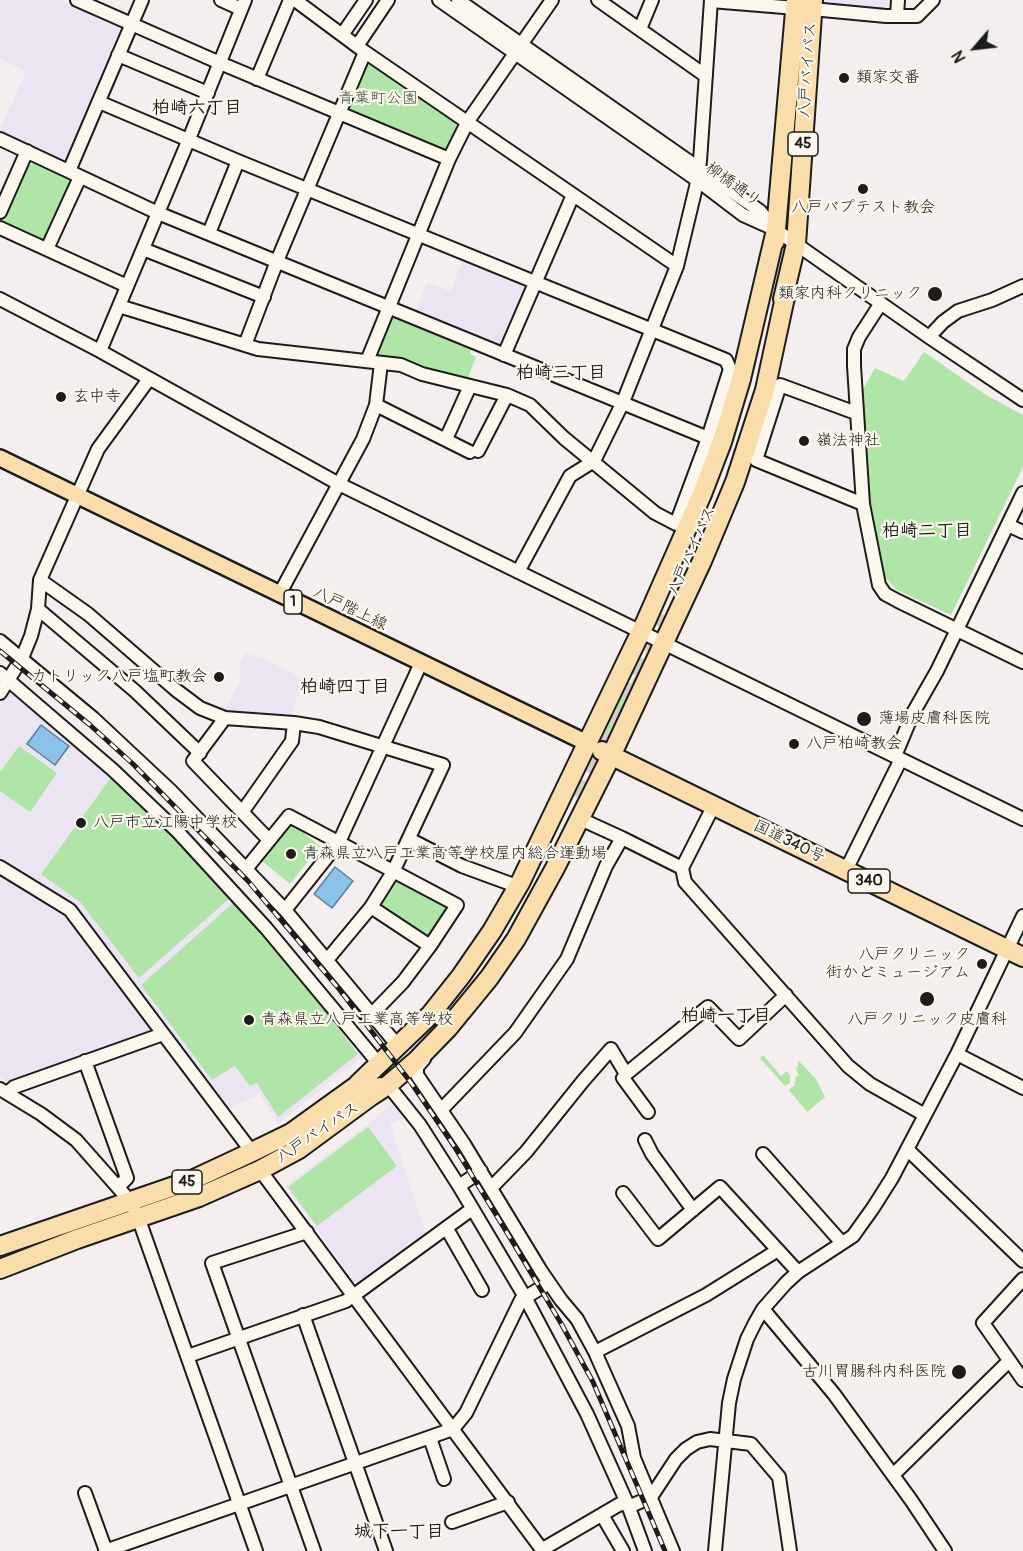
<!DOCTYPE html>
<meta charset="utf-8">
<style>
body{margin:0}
#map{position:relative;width:1023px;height:1551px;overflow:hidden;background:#f4eeef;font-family:Pangolin,sans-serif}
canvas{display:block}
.north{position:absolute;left:945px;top:18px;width:60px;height:60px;-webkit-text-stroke:4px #fbf7ec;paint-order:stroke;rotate:242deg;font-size:16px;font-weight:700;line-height:24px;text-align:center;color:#1c1c1c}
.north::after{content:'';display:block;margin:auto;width:21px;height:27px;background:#1c1c1c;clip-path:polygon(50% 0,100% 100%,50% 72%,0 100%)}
</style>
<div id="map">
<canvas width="1023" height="1551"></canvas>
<div class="north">N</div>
</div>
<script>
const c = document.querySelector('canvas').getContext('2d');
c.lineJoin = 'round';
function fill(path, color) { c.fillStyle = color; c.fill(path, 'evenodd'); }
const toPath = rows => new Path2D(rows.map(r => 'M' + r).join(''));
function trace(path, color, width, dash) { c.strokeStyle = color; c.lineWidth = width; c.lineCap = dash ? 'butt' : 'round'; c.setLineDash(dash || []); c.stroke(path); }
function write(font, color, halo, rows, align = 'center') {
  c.font = font + ' Pangolin,"Klee One",sans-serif'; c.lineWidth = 4.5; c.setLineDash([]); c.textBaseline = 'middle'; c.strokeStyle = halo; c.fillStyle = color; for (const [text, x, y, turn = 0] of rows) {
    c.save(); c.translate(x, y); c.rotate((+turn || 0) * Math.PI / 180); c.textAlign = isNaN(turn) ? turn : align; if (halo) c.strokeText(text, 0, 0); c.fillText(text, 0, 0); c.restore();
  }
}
fill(toPath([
 [0,0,59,0,120,25,123,32,69,158,62,162,0,135,0,129,26,71,0,59],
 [823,0,891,0,890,4,884,9,823,5],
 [464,258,524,283,528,288,503,345,498,348,415,313,427,282,450,291],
 [245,653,266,660,303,679,289,719,223,714,241,679,239,665],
 [11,687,143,803,282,952,364,1055,278,1124,260,1095,228,1108,78,907,0,858,0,705],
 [0,873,68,914,156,1034,12,1084,0,1077],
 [397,1100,408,1116,390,1124,428,1239,360,1289,285,1186,366,1126]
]), '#ece4f3');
fill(toPath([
 [365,65,371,65,455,122,457,128,448,150,441,152,349,114,345,108],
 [34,163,69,177,71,186,47,239,41,242,3,225,1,220,27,166],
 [393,316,471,350,470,354,476,357,468,378,420,369,379,358,376,354,390,318],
 [924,352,986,395,1023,415,1023,467,951,615,897,590,884,576,867,483,861,393,875,368,904,381],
 [647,658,636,685,608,734,605,728,618,703],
 [19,746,57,773,30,812,0,791,0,772],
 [112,776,184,847,230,898,139,978,81,903,41,874],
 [291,823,320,846,290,884,262,861],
 [397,880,451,909,430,939,378,908,392,882],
 [233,903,281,955,358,1054,278,1117,257,1083,250,1086,235,1066,212,1080,141,985],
 [763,1055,781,1076,787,1071,790,1076,790,1083,785,1086,760,1058],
 [798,1060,816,1079,825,1097,807,1112,789,1090,795,1085,796,1077,799,1076,796,1069,798,1066],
 [368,1127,397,1166,317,1226,288,1187]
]), '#afe5a7');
const water = toPath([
 [41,725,69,746,55,765,27,744,41,725],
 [335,867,353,881,332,908,314,894,335,867]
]);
fill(water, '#8ac2e9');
trace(water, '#5e8097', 1.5);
trace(toPath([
 [577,797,664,615]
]), '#d4cecf', 18, [18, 9]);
const minor = toPath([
 [77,0,220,63,449,159],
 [221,0,241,9],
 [295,0,365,52,677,266],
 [439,0,697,180,743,215,772,228],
 [458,0,760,211,776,230,796,244,929,337,1023,400],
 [598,0,706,76],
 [711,1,796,8],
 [812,9,886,16,917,16,933,0],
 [897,16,898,0],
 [640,29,652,0],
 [342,35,366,0],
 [357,46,388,0],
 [118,55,208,93],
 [257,79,290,0],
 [99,102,238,161,726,360,730,369,708,438,676,524,655,513,564,438,530,405,507,395,422,374,401,365,258,349,119,306],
 [0,139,158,213,708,438],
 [69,171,142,0],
 [0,212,27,151],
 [0,228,127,286],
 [209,233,238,161],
 [47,249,80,177],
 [143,249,264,297],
 [0,299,100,351,339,484,1023,819],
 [881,303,859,337,854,349,854,366,863,504,879,585,885,594,898,601,1023,662],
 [929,337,943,322,958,311,992,300,1023,286],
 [245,345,277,261,365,52],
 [100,351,189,139,245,0],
 [504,355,573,195],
 [367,361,449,159,468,121,552,0],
 [376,405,470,452],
 [856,413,780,385,756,460,863,504],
 [446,439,470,386],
 [478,451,507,395],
 [1008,525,1023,532],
 [518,572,570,476,594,461,623,402,677,266,696,187,700,161,711,0],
 [40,580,88,614,176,690,200,708,225,718,193,761,269,840],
 [279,595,363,439,376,405,381,363],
 [38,609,135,691,200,753],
 [0,641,93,718,171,791,285,910,398,1046],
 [0,673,113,770,178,832,266,928,379,1064],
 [0,693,22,658,31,636,38,609,40,580,98,449,149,379],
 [225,718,294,723,319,727,443,765,393,872,371,907,327,960],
 [895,756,913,713,937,671,1023,493],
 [243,811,292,741,294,723],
 [587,822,622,838],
 [409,839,462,866,511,884],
 [0,867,70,910,252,1152],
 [682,868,685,882,848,1066,870,1084,925,1115],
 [246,869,289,816,457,905,430,946,403,982,372,1014],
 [846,870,901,759],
 [371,907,430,946],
 [285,910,339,842,421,663],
 [957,1054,1023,1088],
 [424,1059,417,1067,417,1075,464,1144,541,1271,561,1300,577,1319,595,1352,628,1426,634,1458,673,1551],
 [85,1061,127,1178,118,1187],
 [626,1074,623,1078,648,1112],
 [388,1085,420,1125,459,1186,525,1297,587,1414,628,1505,645,1551],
 [0,1089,41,1114,76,1140,130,1201,138,1217,256,1551],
 [7,1093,14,1087,163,1034],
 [442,1109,515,1033,567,959,606,866,622,838,682,868,714,805],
 [645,1140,652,1154,693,1210],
 [907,1149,1023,1261],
 [763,1154,842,1243],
 [260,1170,543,1551],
 [459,1186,481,1171],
 [491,1188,526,1152,583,1081,611,1049,626,1074,708,1007,739,1039,786,995],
 [623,1193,658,1239,720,1187,798,1272],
 [447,1229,482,1290],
 [307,1232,212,1263,314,1551],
 [1023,1279,983,1323,1023,1380],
 [763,1309,834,1394,911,1500,945,1551],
 [303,1315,386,1551],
 [595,1352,706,1295,778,1250],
 [188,1356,346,1301,472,1209],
 [430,1438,444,1479],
 [893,1475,1009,1361],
 [85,1493,106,1551],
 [602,1515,623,1551],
 [452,1522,508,1502],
 [543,1549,620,1504,633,1505,651,1497,676,1459,686,1449,697,1442,710,1439,751,1444,779,1477,790,1551],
 [105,1551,453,1429,466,1413,521,1300,549,1283],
 [715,1551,729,1403,734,1379,747,1339,755,1323,763,1309,786,1283,798,1272,853,1236,873,1208,892,1178,957,1054,1023,916]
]);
const major = toPath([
 [0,458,587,743]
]);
const highway = toPath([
 [775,241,796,0],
 [783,299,796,244,813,0],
 [602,751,1023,957],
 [358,1084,430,1015,461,976,492,931,520,883,646,621,702,494,722,442,741,379,776,230],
 [371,1096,388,1085,417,1060,448,1028,489,978,516,939,555,868,611,756,702,561,735,482,765,390,787,288],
 [0,1246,192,1180,252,1152,291,1133,366,1079],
 [0,1269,77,1239,199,1197,260,1170,299,1149,371,1096,380,1087]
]);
trace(minor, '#1c1c1c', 16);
trace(major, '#1c1c1c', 20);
trace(highway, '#1c1c1c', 22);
trace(minor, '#fbf7ec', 12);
trace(major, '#f9deab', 15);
trace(highway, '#f9deab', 18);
const rail = toPath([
 [0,651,90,725,133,764,248,881,339,989,412,1084,454,1146,509,1236,562,1325,593,1382,665,1551]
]);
trace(rail, '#1c1c1c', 5);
trace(rail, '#fbf7ec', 3, [9]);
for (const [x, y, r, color] of [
 [844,78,6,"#1c1c1c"],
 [863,189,6,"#1c1c1c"],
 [935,294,8,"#1c1c1c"],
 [61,397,6,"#1c1c1c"],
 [804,441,6,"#1c1c1c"],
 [219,677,6,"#1c1c1c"],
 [864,719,8,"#1c1c1c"],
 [794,744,6,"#1c1c1c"],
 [81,823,6,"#1c1c1c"],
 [291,854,6,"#1c1c1c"],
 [982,964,6,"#1c1c1c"],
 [927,999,8,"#1c1c1c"],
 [249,1020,6,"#1c1c1c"],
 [959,1372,8,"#1c1c1c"]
]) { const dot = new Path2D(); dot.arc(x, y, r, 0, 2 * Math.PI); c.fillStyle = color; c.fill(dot); trace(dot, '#fbf7ec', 2); }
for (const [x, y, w] of [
 [803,144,30],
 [293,602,18],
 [869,881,42],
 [187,1182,30]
]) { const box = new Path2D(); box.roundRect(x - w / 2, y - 12, w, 24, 4.5); c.fillStyle = '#fbf7ec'; c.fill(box); trace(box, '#1c1c1c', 1.5); }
write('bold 15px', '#1c1c1c', null, [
 ["45",803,144],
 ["1",293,602],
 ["340",869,881],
 ["45",187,1182]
]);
write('16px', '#1c1c1c', '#fbf7ec', [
 ["八戸バイパス",808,70,-86],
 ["柳橋通り",733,185,36],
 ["八戸バイパス",692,551,-66],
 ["八戸階上線",350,609,26],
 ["国道340号",789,842,26],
 ["八戸バイパス",318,1133,-34]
]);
write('16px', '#1c1c1c', '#fbf7ec', [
 ["類家交番",856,78],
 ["八戸バプテスト教会",863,208,"center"],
 ["類家内科クリニック",922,294,"right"],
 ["玄中寺",73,397],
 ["嶺法神社",816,441],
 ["カトリック八戸塩町教会",207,677,"right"],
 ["薄場皮膚科医院",878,719],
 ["八戸柏崎教会",806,744],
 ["八戸市立江陽中学校",93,823],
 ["青森県立八戸工業高等学校屋内総合運動場",303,854],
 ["八戸クリニック",970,955,"right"],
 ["街かどミュージアム",970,973,"right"],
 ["青森県立八戸工業高等学校",261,1020],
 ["八戸クリニック皮膚科",927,1020,"center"],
 ["古川胃腸科内科医院",946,1372,"right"]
], 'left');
write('16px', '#485846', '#fbf7ec', [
 ["青葉町公園",378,99]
]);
write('bold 18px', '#1c1c1c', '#fbf7ec', [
 ["柏崎六丁目",197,108],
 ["柏崎三丁目",561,373],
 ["柏崎二丁目",927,531],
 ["柏崎四丁目",345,687],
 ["柏崎一丁目",726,1016],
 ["城下一丁目",399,1532]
]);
</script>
